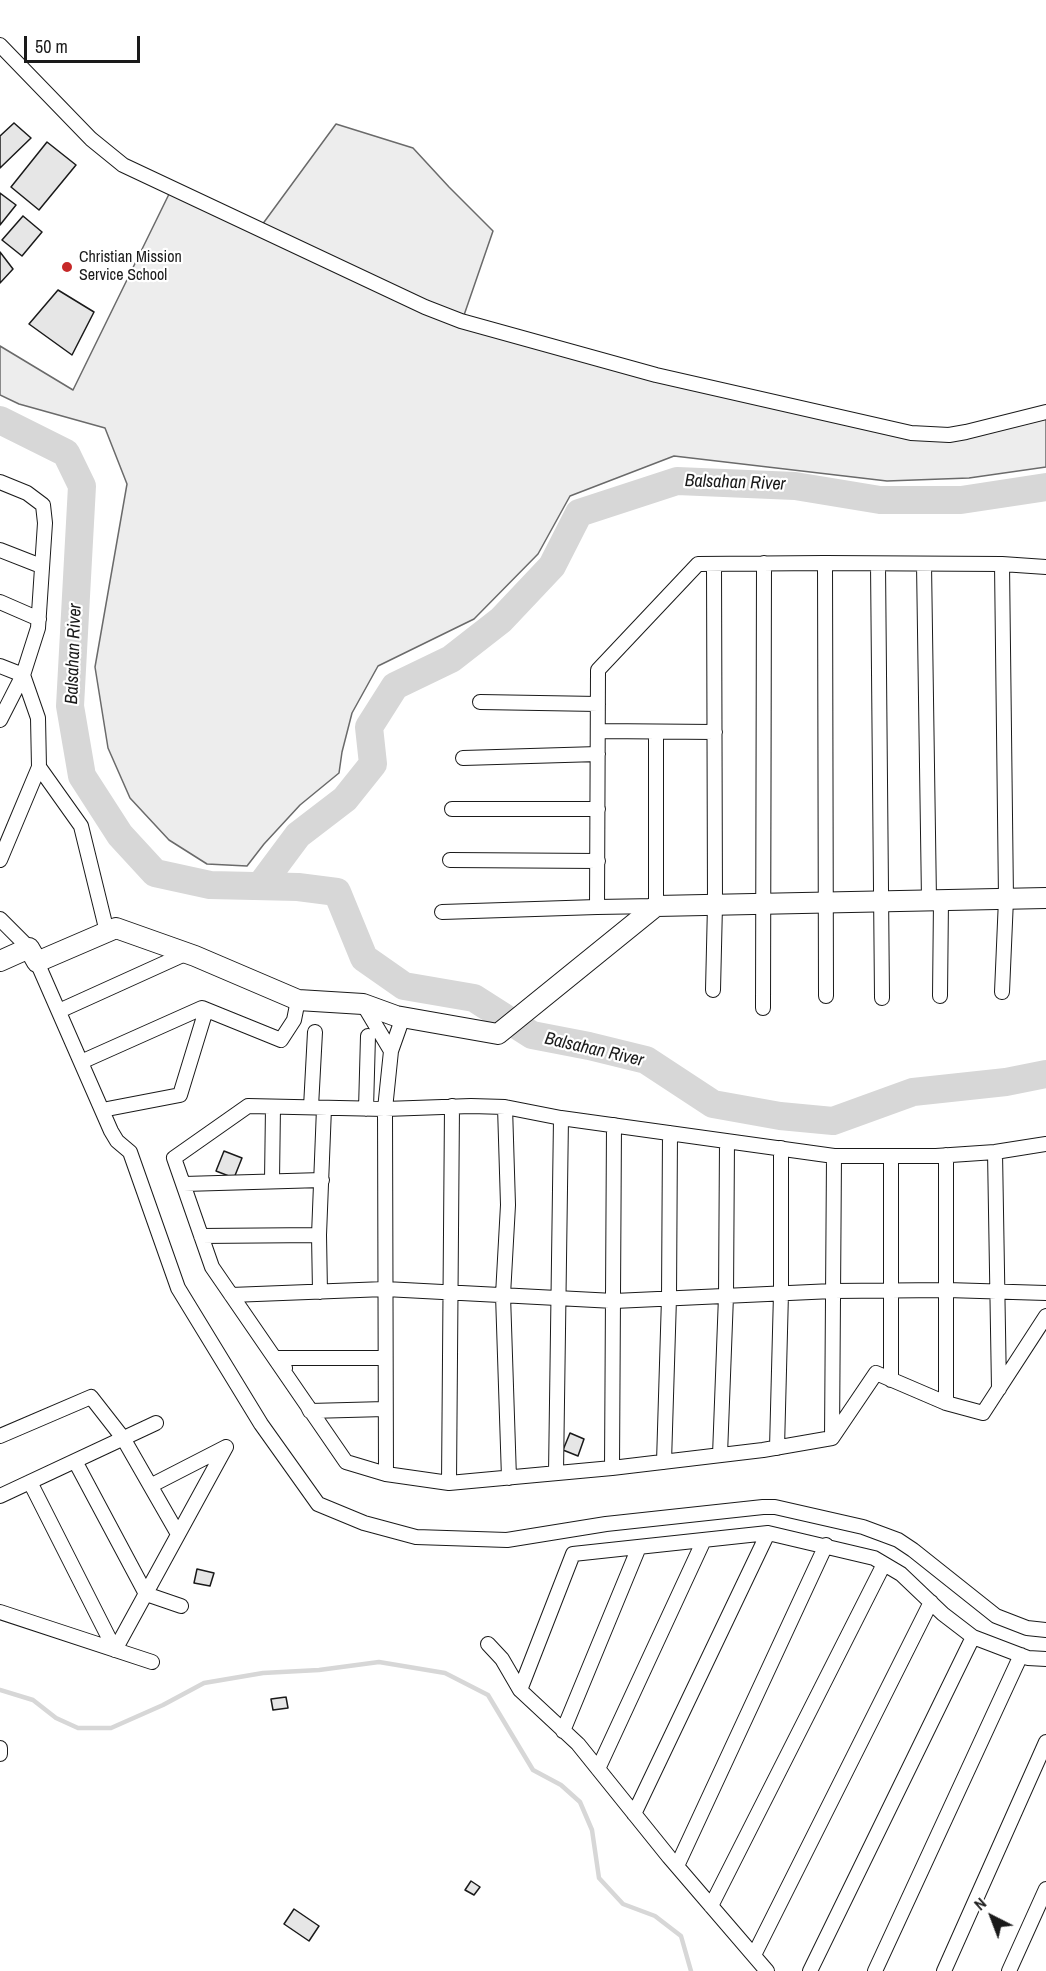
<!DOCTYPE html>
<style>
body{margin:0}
#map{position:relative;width:1046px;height:1971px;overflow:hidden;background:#fff;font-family:"Archivo Narrow",sans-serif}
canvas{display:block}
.north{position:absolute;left:962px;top:1887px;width:60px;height:60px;-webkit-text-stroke:4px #fff;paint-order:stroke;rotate:318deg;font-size:16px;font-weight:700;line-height:24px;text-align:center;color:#1a1a1a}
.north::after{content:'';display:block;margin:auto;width:21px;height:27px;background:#1a1a1a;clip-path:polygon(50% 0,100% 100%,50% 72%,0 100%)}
.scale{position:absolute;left:24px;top:36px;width:116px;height:27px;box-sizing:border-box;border:3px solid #1a1a1a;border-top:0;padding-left:8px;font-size:18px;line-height:21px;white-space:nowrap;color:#1a1a1a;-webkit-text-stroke:4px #fff;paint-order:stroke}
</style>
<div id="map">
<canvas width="1046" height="1971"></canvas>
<div class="north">N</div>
<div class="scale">50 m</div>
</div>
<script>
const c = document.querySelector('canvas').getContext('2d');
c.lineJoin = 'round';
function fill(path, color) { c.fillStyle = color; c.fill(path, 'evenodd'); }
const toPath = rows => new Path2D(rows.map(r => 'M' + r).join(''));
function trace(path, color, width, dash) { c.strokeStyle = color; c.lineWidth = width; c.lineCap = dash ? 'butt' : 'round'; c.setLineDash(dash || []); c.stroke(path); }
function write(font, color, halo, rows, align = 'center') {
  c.font = font + ' "Archivo Narrow",sans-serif'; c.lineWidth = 4.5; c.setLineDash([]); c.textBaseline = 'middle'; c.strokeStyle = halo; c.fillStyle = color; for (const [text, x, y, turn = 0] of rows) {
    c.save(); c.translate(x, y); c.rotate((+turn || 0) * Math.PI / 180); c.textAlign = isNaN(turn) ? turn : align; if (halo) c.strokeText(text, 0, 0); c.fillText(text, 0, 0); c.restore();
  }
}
const built = toPath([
 [336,124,413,148,449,187,493,231,462,321,926,434,1046,412,1046,467,969,478,887,481,674,456,570,496,538,554,474,619,378,666,352,713,342,752,339,773,300,805,264,844,247,866,207,864,169,840,130,798,108,748,95,667,127,484,105,428,19,404,0,395,0,346,73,390,172,188,259,229,336,124]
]);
fill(built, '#ededed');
trace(built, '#6a6a6a', 1.5);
trace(toPath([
 [0,1690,33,1700,56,1718,78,1728,111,1728,163,1705,204,1683,263,1673,319,1670,379,1662,445,1673,488,1695,533,1770,561,1785,580,1802,592,1830,599,1878,623,1904,655,1916,681,1936,691,1971]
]), '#d7d7d7', 4.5);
trace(toPath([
 [0,420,66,453,82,486,70,706,82,776,120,835,155,873,210,885,298,887,337,892,364,958,404,986,474,998,532,1035,589,1046,646,1060,713,1104,780,1116,833,1121,913,1092,1006,1082,1046,1074],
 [260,886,298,835,345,799,373,764,369,727,395,686,451,659,501,620,552,566,579,513,677,481,795,486,880,500,961,500,1046,487]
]), '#d7d7d7', 28);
const building = toPath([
 [14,123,31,138,0,168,0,136,14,123],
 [47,142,76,165,39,210,11,187,47,142],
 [0,193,16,205,0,225,0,193],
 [23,216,42,232,22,256,2,240,23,216],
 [0,252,13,269,0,283,0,252],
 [58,290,94,312,72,355,29,324,58,290],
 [224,1151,242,1158,234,1178,216,1171,224,1151],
 [570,1433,584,1439,578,1456,563,1450,570,1433],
 [197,1569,214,1573,210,1586,194,1583,197,1569],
 [286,1697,288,1708,273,1710,271,1699,286,1697],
 [471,1881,480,1887,474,1895,465,1890,471,1881],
 [294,1909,319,1926,309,1941,284,1924,294,1909]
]);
fill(building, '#e6e6e6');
trace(building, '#1a1a1a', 1.5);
const street = toPath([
 [0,45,91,139,123,165,425,307,461,321,656,375,911,433,949,435,966,432,1046,412],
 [0,482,27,493,43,505,45,523,38,628,23,675,38,718,39,767,0,860],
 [0,550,41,566],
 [825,563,826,996],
 [878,564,882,998],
 [924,564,929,900],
 [0,602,39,619],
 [0,666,23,675,0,720],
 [480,702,598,704],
 [598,731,715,732],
 [656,732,656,906,597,907,598,670,698,564,825,563,1002,564,1046,567],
 [463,758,598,754],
 [39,767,81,826,107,932],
 [452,809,598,809],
 [450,860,598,861],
 [442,912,597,907],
 [0,919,29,948],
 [37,962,111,1131,117,1141,130,1152,178,1288,261,1424,318,1504,364,1523,416,1537,507,1540,606,1524,763,1507,775,1507,863,1527,898,1540,913,1550,996,1616,1027,1628,1046,1630],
 [713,990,715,905,714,564],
 [1002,992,1006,899,1002,564],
 [940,996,941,900],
 [363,1004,391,1051],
 [763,1008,764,563],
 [59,1011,187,953],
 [81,1062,202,1008,281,1040,294,1020,298,1000],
 [311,1107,315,1032],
 [505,1107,508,1205,503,1295,509,1478],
 [366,1109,368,1036],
 [102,1110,180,1095,206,1010],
 [1046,1144,995,1152,936,1156,834,1156,561,1118,505,1107,471,1106,385,1109,248,1106,174,1158,212,1267,346,1462,386,1474,449,1483,612,1468,763,1450,832,1438,876,1373,946,1403,983,1413,1046,1316],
 [995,1152,999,1389],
 [946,1155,946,1403],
 [272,1180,273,1107],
 [184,1184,322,1180],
 [201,1236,319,1235],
 [320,1292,319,1235,324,1108],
 [231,1295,385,1289,614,1301,833,1291,947,1290,1046,1293],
 [285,1368,279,1358,385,1358],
 [891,1380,891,1156],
 [307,1405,310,1411,385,1409],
 [0,1436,91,1397,123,1438,178,1534],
 [832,1438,834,1156],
 [777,1448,781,1293,781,1148],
 [720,1455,726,1296,727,1141],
 [75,1461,146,1594,181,1606],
 [664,1462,669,1298,670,1133],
 [612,1468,614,1125],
 [556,1473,561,1118],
 [386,1474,385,1109,391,1051,403,1017],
 [30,1482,115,1650],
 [449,1483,452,1106],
 [152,1485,226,1447],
 [0,1496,156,1423],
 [0,1612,152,1662],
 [488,1644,502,1659,520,1690,578,1744,669,1857,767,1971],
 [115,1650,226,1447],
 [520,1690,573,1554,768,1533,874,1558,901,1574,943,1614,973,1637,1028,1658,1046,1659],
 [563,1731,639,1547],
 [0,1748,0,1754],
 [598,1769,704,1540],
 [634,1814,768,1533],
 [677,1866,826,1545],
 [711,1906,884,1564],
 [754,1955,931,1602],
 [810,1971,973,1637],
 [875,1971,1021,1655],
 [944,1971,1046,1742],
 [1009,1971,1046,1889]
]);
const secondary = toPath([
 [0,961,29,948,37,962,116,928,195,956,298,1000,363,1004,396,1016,498,1034,656,906,1046,898]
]);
trace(street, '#1a1a1a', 16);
trace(secondary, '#1a1a1a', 22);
trace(street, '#fff', 14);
trace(secondary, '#fff', 20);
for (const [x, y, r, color] of [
 [67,267,6,"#c62828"]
]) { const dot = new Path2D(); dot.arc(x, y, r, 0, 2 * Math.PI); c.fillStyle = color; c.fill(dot); trace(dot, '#fff', 2); }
write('16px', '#1a1a1a', '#fff', [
 ["Christian Mission",79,258],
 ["Service School",79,276]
], 'left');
write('italic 18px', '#1a1a1a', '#fff', [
 ["Balsahan River",735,483,2],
 ["Balsahan River",74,654,-88],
 ["Balsahan River",594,1050,13]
]);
</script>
